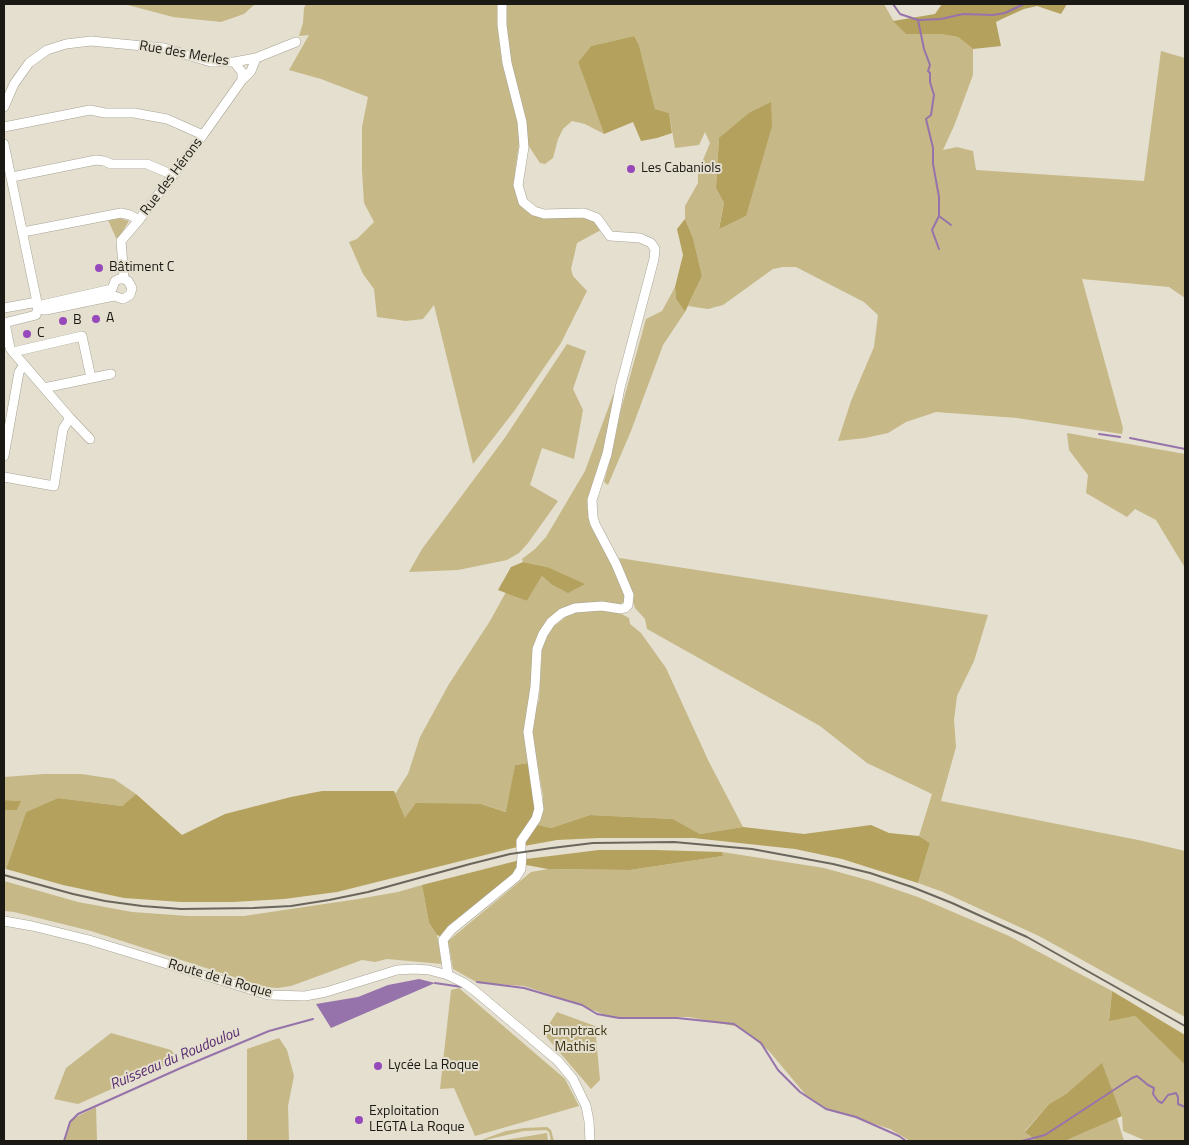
<!DOCTYPE html>
<meta charset="utf-8">
<style>
body{margin:0}
#map{position:relative;width:1189px;height:1145px;overflow:hidden;background:#e4dfcf;font-family:"Titillium Web",sans-serif}
canvas{display:block}
.frame{position:absolute;inset:0;border:5px solid #1b1913;pointer-events:none}
</style>
<div id="map">
<canvas width="1189" height="1145"></canvas>
<div class="frame"></div>
</div>
<script>
const c = document.querySelector('canvas').getContext('2d');
c.lineJoin = 'round';
function fill(path, color) { c.fillStyle = color; c.fill(path, 'evenodd'); }
const toPath = rows => new Path2D(rows.map(r => 'M' + r).join(''));
function trace(path, color, width, dash) { c.strokeStyle = color; c.lineWidth = width; c.lineCap = dash ? 'butt' : 'round'; c.setLineDash(dash || []); c.stroke(path); }
function write(font, color, halo, rows, align = 'center') {
  c.font = font + ' "Titillium Web",sans-serif'; c.lineWidth = 4; c.setLineDash([]); c.textBaseline = 'middle'; c.strokeStyle = halo; c.fillStyle = color; for (const [text, x, y, turn = 0] of rows) {
    c.save(); c.translate(x, y); c.rotate((+turn || 0) * Math.PI / 180); c.textAlign = isNaN(turn) ? turn : align; if (halo) c.strokeText(text, 0, 0); c.fillText(text, 0, 0); c.restore();
  }
}
fill(toPath([
 [124,4,255,4,244,14,221,22,173,17],
 [306,4,497,4,498,31,502,63,519,124,519,144,515,171,516,196,521,205,535,215,589,217,596,221,601,230,577,243,571,269,573,276,587,291,561,343,515,410,473,464,434,305,423,319,406,321,377,317,374,289,363,274,349,242,357,239,374,222,364,203,362,170,362,127,368,97,321,79,289,70,309,35,299,36,303,23,304,8],
 [505,4,884,4,893,20,906,34,940,34,958,37,973,49,973,75,954,126,943,150,957,147,973,151,976,170,1144,181,1161,51,1185,58,1185,298,1169,287,1082,279,1123,428,1122,434,1017,418,936,412,906,422,888,433,865,438,838,441,851,401,874,347,878,315,864,302,796,267,783,267,773,269,723,305,708,309,688,306,702,276,693,238,685,219,685,206,698,183,698,172,710,143,705,132,699,145,675,148,669,113,655,109,639,45,634,36,591,46,578,62,604,134,585,124,572,121,563,129,558,139,553,158,545,164,540,163,526,142,527,129,510,61],
 [719,138,746,216,719,228,724,203,716,188],
 [119,218,129,221,118,239,116,238,108,220],
 [675,287,676,299,685,312,663,345,631,431,608,485,604,482,613,448,621,409,646,319,662,311],
 [567,344,586,351,573,389,583,410,574,459,542,448,530,485,558,501,528,543,519,553,507,560,458,570,409,572,422,549,504,439],
 [615,394,610,432,587,507,592,526,609,557,625,596,624,602,620,604,578,603,563,608,550,617,541,629,529,763,515,765,507,812,481,804,405,818,395,794,408,774,420,737,449,684,490,621,506,592,527,601,542,576,551,584,547,567,523,562,522,559,535,549,546,537,585,471,613,395],
 [1067,433,1185,454,1185,568,1156,520,1135,509,1127,517,1086,493,1088,475,1069,450],
 [619,558,988,615,974,661,957,696,954,720,956,747,941,801,1143,841,1185,851,1185,1017,1039,936,943,892,918,883,930,843,919,836,932,794,867,763,820,726,647,629,645,619,635,608],
 [579,611,616,611,629,618,630,624,641,633,666,668,709,762,743,827,700,834,673,819,590,815,551,828,536,825,543,808,543,796,534,746,532,724,539,699,542,649,548,634,554,626,567,616],
 [44,774,82,774,114,779,136,794,122,806,58,798,26,812,6,869,4,868,4,810,17,810,20,801,4,800,4,777],
 [722,852,824,868,871,881,918,897,1009,936,1112,991,1109,1020,1135,1016,1185,1065,1185,1141,1146,1141,1123,1131,1122,1116,1102,1064,1066,1094,1049,1104,1025,1131,1037,1141,910,1141,890,1129,822,1107,805,1094,769,1051,739,1027,689,1017,610,1017,570,1001,524,986,478,983,453,969,448,941,531,872,548,869,630,870,723,856],
 [4,881,78,902,132,912,188,916,244,916,358,899,398,892,422,885,429,923,437,935,442,964,387,959,375,962,362,960,291,986,278,988,265,987,91,931,14,912,4,911],
 [459,988,565,1079,579,1106,475,1136,454,1088,440,1089,451,990],
 [557,1012,595,1026,600,1080,591,1089,543,1033],
 [111,1033,171,1050,179,1059,78,1104,54,1099,66,1068],
 [279,1038,287,1050,294,1076,288,1106,289,1141,247,1141,247,1049],
 [96,1107,97,1141,64,1141,70,1120],
 [1117,1118,1124,1141,1065,1141,1072,1138],
 [547,1127,551,1130,554,1141,551,1141,549,1132,546,1130,524,1131,481,1141,484,1139,506,1131,524,1128],
 [547,1133,548,1141,499,1141]
]), '#c6b887');
fill(toPath([
 [942,4,1067,4,1061,14,1037,6,1024,9,1004,18,996,22,1001,46,973,49,958,37,940,34,906,34,893,21,935,14],
 [634,36,639,45,655,109,669,113,672,133,657,138,641,141,633,122,604,134,578,62,591,46],
 [771,102,772,126,746,216,719,229,724,203,716,188,719,138,749,113],
 [685,219,693,238,702,276,685,312,676,299,675,287,683,255,677,229],
 [523,562,547,567,585,584,568,593,551,584,542,576,527,601,498,590,511,567],
 [529,763,535,804,533,815,529,823,551,828,590,815,673,819,700,834,743,827,804,834,871,825,889,833,919,836,930,843,918,883,842,859,795,849,693,838,599,838,557,840,513,848,337,892,284,899,233,902,181,902,124,898,63,885,6,869,26,812,58,798,122,806,136,794,182,835,225,814,291,797,322,791,394,791,405,818,416,803,481,804,506,812,515,765],
 [4,800,21,801,17,810,4,810],
 [599,850,655,850,722,852,723,856,630,870,548,869,526,865,526,859],
 [520,860,518,868,511,877,449,925,440,936,437,935,429,923,422,885],
 [1112,991,1185,1035,1185,1065,1135,1016,1109,1021],
 [1102,1063,1122,1116,1065,1141,1037,1141,1025,1132,1049,1104,1066,1094]
]), '#b4a15d');
fill(toPath([
 [419,979,435,983,331,1028,316,1004,358,997,388,985]
]), '#9773ab');
trace(toPath([
 [893,4,900,14,918,20,941,19,963,14,993,15,1005,13,1024,4],
 [918,20,924,49,930,65,928,71,930,73,930,82,934,95,931,115,926,119,933,148,933,164,939,197,939,216,932,230,939,249],
 [939,216,951,225],
 [1099,434,1120,437],
 [1130,438,1185,449],
 [477,982,524,988,582,1005,597,1014,619,1018,677,1018,734,1024,761,1043,778,1070,800,1092,826,1109,856,1117,899,1136,906,1141],
 [435,983,462,987],
 [64,1141,70,1122,78,1114,183,1067,269,1031,313,1019],
 [1022,1141,1045,1135,1132,1078,1137,1076,1148,1085,1154,1088,1153,1094,1158,1101,1162,1103,1168,1095,1176,1093,1178,1097,1178,1104,1185,1107]
]), '#9773ab', 2);
const minor = toPath([
 [502,4,502,25,507,63,522,122,524,147,518,185,523,202,534,211,544,214,584,213,597,218,610,236,640,238,651,243,655,249,654,259,620,388,607,454,592,500,593,517,595,524,616,564,629,595,628,605,625,608,621,609,602,606,575,608,562,613,551,622,543,634,537,649,535,687,528,732,539,809,536,819,521,841,521,849],
 [234,62,256,58,296,42],
 [242,80,251,71,256,58],
 [4,107,14,84,29,63,47,50,66,44,91,41,164,48,211,62,234,62,242,72,242,80,203,135,139,220,121,241,124,279],
 [4,127,90,110,105,113,134,113,167,119,203,135],
 [4,144,38,307],
 [12,177,96,160,104,161,111,164,147,164,173,175],
 [23,232,121,213,130,215,139,220],
 [4,308,32,303,35,304,38,307,43,310,46,310,114,296,123,299,130,295,132,288,128,281,124,279,119,279,115,281,112,289,42,305,38,307,36,315,4,323],
 [5,323,10,348,13,352,70,418,90,439],
 [13,352,82,336,91,378],
 [44,388,111,374],
 [4,456,19,372,24,365],
 [4,477,54,486,63,429,70,418],
 [4,921,32,926,89,940,269,995,305,996,326,992,397,970,414,969,429,970,448,975,464,983,475,991,558,1061,573,1079,586,1106,589,1121,590,1141],
 [448,975,443,940,451,930,516,877,521,869,522,855]
]);
trace(minor, '#a7a393', 10);
trace(minor, '#fff', 9);
trace(toPath([
 [4,875,73,894,105,901,142,906,181,909,253,908,291,906,329,900,368,892,470,864,510,854,552,848,593,843,674,842,752,849,833,864,870,873,912,887,952,903,1027,937,1185,1026]
]), '#6a665c', 2);
for (const [x, y, r, color] of [
 [631,169,5,"#9549bb"],
 [99,268,5,"#9549bb"],
 [96,319,5,"#9549bb"],
 [63,321,5,"#9549bb"],
 [27,334,5,"#9549bb"],
 [378,1066,5,"#9549bb"],
 [359,1120,5,"#9549bb"]
]) { const dot = new Path2D(); dot.arc(x, y, r, 0, 2 * Math.PI); c.fillStyle = color; c.fill(dot); trace(dot, '#e4dfcf', 2); }
write('14px', '#1b1913', '#e4dfcf', [
 ["Rue des Merles",184,54,10],
 ["Rue des Hérons",172,177,-53],
 ["Route de la Roque",220,979,16]
]);
write('14px', '#1b1913', '#e4dfcf', [
 ["Les Cabaniols",641,169],
 ["Bâtiment C",109,268],
 ["A",106,319],
 ["B",73,321],
 ["C",37,334],
 ["Lycée La Roque",388,1066],
 ["Exploitation",369,1112],
 ["LEGTA La Roque",369,1128]
], 'left');
write('14px', '#3e3516', '#e4dfcf', [
 ["Pumptrack",575,1032],
 ["Mathis",575,1048]
]);
write('italic 15px', '#592b70', '#e4dfcf', [
 ["Ruisseau du Roudoulou",175,1059,-23]
]);
</script>
